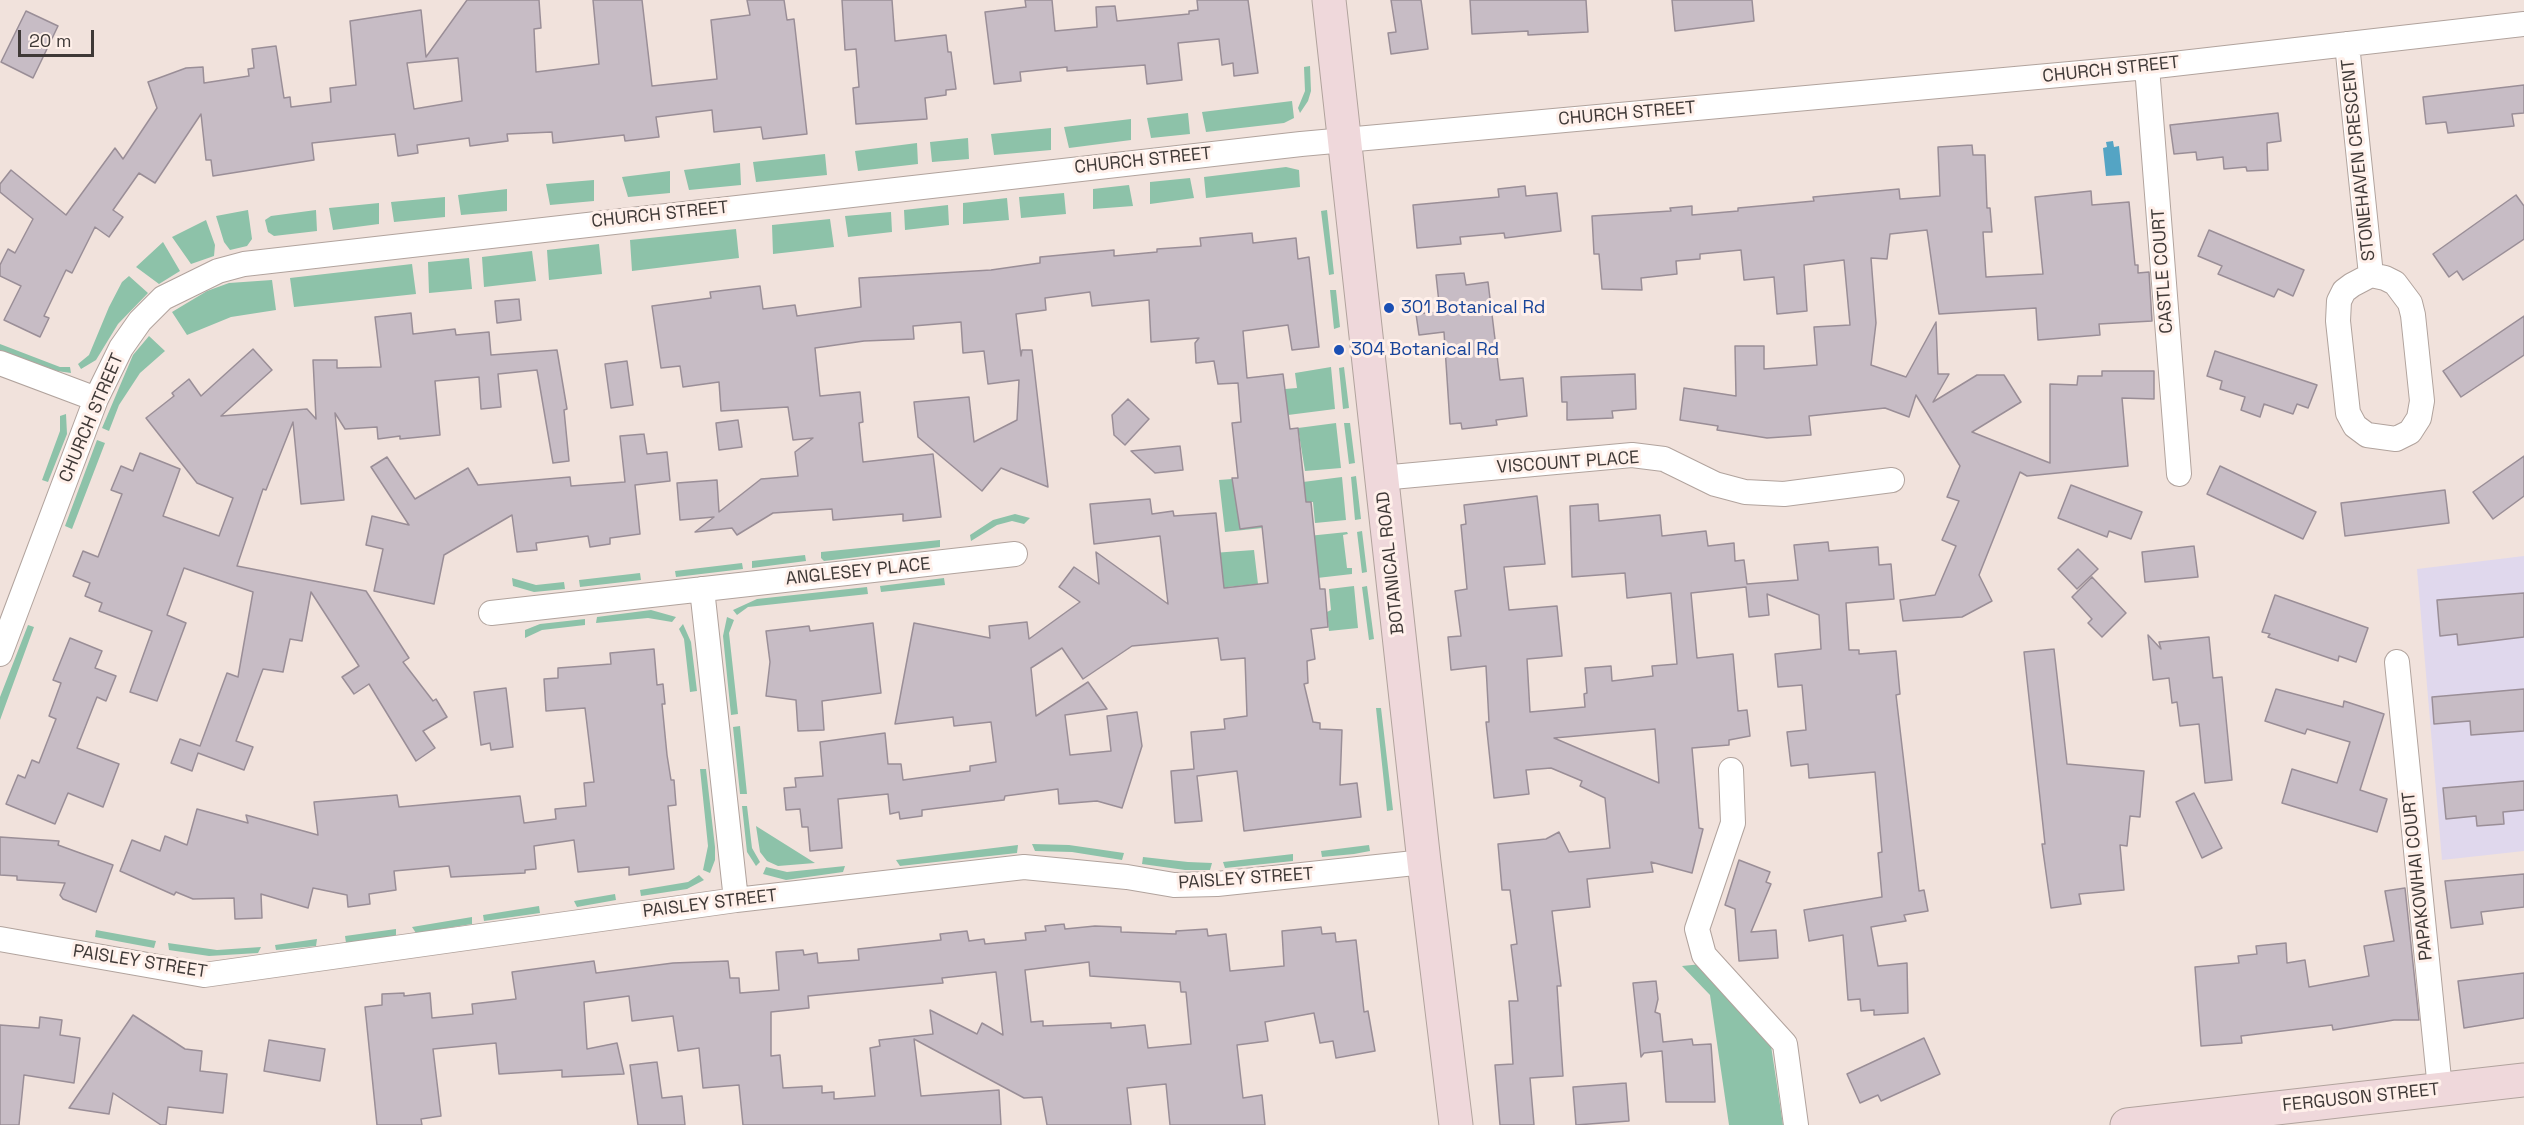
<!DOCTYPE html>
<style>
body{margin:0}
#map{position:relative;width:2524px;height:1125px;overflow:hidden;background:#f1e2dc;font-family:"Space Grotesk",sans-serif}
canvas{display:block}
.scale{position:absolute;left:18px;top:30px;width:76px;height:27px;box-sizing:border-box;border:3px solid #3f3937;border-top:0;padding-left:8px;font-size:18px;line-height:21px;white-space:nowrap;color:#3f3937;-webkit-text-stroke:4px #fff0ea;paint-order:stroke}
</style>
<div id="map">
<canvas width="2524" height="1125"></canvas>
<div class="scale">20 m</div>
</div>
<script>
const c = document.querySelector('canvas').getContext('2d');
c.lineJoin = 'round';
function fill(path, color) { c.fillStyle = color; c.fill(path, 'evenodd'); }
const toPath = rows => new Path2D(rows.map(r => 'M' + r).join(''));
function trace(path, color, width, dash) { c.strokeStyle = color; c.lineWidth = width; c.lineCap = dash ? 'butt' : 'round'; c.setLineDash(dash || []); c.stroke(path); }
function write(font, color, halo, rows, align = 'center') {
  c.font = font + ' "Space Grotesk",sans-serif'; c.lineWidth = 6; c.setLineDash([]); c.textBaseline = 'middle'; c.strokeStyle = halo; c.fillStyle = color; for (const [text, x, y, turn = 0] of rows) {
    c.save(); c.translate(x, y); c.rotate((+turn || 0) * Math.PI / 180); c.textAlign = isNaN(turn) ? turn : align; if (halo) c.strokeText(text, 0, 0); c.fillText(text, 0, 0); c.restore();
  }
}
fill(toPath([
 [2524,556,2524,851,2442,860,2417,569]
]), '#e0d8ed');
fill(toPath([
 [1310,66,1311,91,1308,101,1300,113,1298,108,1305,91,1304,67],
 [1292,101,1294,118,1284,123,1206,132,1202,112],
 [1188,113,1190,134,1151,138,1147,118],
 [1131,119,1131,140,1069,148,1064,127],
 [1051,128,1051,150,994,155,991,134],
 [968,138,969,159,932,162,930,142],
 [917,143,918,164,858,171,855,151],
 [825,154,827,175,756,182,753,162],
 [740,163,741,185,689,190,684,170],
 [1286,167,1299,170,1300,187,1206,198,1204,177],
 [670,171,670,193,628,197,622,177],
 [1190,178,1194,198,1150,204,1150,182],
 [594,180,594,201,550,205,546,184],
 [1129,185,1133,206,1093,209,1093,189],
 [507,189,507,211,461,215,458,195],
 [1064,193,1066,214,1021,218,1019,197],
 [445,197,445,217,394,222,391,202],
 [1007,198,1009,220,963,224,963,203],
 [379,203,379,224,333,230,329,208],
 [948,205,949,225,905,230,904,210],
 [248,210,252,239,247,246,230,250,224,242,216,216],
 [316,210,317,231,274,236,268,232,265,220,271,216],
 [1327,210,1334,274,1329,275,1321,211],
 [891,212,892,232,848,237,845,216],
 [830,219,834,247,773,254,772,225],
 [206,220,215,245,214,256,191,264,172,237],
 [736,229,739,258,632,271,630,240],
 [163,242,180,271,159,284,136,267],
 [599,244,602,274,549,280,547,250],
 [532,251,536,281,484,287,482,257],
 [469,258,472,289,429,293,428,262],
 [412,264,416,294,294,307,290,278],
 [129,276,148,293,118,324,96,360,81,369,78,364,89,355,109,307,122,282],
 [272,280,276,310,231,317,187,335,172,312,207,291,229,283],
 [1330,290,1336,290,1340,327,1334,329],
 [149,336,165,351,140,373,119,405,109,431,102,428,133,355],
 [0,344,60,367,70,367,71,373,57,371,0,350],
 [1331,367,1335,409,1288,415,1285,389,1297,388,1295,373],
 [1344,367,1349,408,1343,409,1339,368],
 [66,414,67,434,48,482,42,480,60,431,60,416],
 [1336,423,1341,468,1305,471,1298,428],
 [1344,423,1350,423,1355,463,1349,464],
 [97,440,105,443,72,529,65,526],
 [1356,476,1361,519,1355,520,1351,477],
 [1342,477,1346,520,1315,523,1313,502,1306,502,1303,482],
 [1232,479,1260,510,1262,528,1225,532,1219,480],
 [1015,514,1030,518,1024,524,1012,521,997,525,971,541,970,535,993,520],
 [1362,531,1367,572,1362,573,1357,532],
 [1347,532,1348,534,1343,535,1347,568,1352,568,1352,574,1317,578,1308,536],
 [940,540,940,547,824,561,821,558,821,552],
 [1254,550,1258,584,1197,590,1199,554],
 [805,555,806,561,752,568,752,561],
 [742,563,743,569,676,577,675,571],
 [640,573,641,580,580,587,579,580],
 [512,578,536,585,564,582,565,589,534,592,513,586],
 [944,578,945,585,881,592,880,586],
 [1354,586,1358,628,1329,631,1327,612,1331,610,1329,589],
 [1367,586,1374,639,1369,640,1362,587],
 [867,587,868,594,757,606,748,607,737,615,733,610,757,599],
 [651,610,676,617,672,622,648,618,596,623,597,617],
 [727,617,734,620,729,633,738,714,731,715,723,636],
 [585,619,585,625,542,630,525,638,525,630,540,624],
 [683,624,691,642,697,691,690,692,684,639,679,629],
 [28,625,34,627,0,720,0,697],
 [1376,708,1381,708,1393,810,1387,811],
 [740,726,747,794,740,794,733,727],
 [700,769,706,769,715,847,715,860,710,873,703,870,708,846],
 [742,806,747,806,752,848,760,862,756,866,747,852],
 [756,826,815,863,778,866,767,861,760,852],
 [1032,844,1069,845,1124,853,1122,860,1072,852,1035,851],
 [1018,845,1017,853,900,866,896,860],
 [1369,845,1370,851,1354,854,1322,857,1321,851],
 [1293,854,1293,861,1225,868,1223,862],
 [1143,857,1188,862,1212,863,1210,870,1185,870,1142,864],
 [845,866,843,872,786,880,763,874,766,867,787,872],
 [699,875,704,880,687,889,641,896,640,890,688,882],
 [615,894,616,900,577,907,574,901],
 [539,906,540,913,484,921,483,915],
 [472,917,472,924,416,933,412,927],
 [396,929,396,936,346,943,345,936],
 [96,930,156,941,154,948,95,937],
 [317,939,316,946,276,950,275,945],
 [168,943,217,950,261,947,258,953,209,956,169,950],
 [1702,964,1770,1039,1783,1125,1729,1125,1710,995,1682,966]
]), '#8dc2a9');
fill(toPath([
 [2113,141,2114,147,2119,146,2122,175,2106,176,2103,148,2107,147,2106,142]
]), '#54a4c4');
const building = toPath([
 [467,0,539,0,541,28,534,29,536,72,599,64,593,0,642,0,652,86,717,79,711,20,750,15,747,0,784,0,787,20,794,19,807,134,763,139,761,127,714,132,712,110,656,117,659,137,625,141,624,135,553,143,552,132,507,134,508,141,470,146,469,138,417,145,418,153,398,156,395,134,312,143,314,160,213,176,211,160,206,160,201,114,155,183,139,173,113,210,123,217,109,237,95,227,72,273,66,270,44,316,49,318,40,337,4,320,21,286,0,276,0,265,8,249,15,253,33,219,0,192,0,184,11,170,66,215,115,148,123,159,157,108,148,82,186,68,203,67,204,83,249,76,248,69,254,68,252,49,276,46,284,98,290,97,291,107,331,102,330,88,356,85,350,21,421,10,426,57,467,0],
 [458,58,462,101,414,109,407,63,458,58],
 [842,0,892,0,895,41,946,35,948,52,951,52,956,89,946,90,946,95,925,98,927,119,856,124,853,88,859,87,856,49,845,50,842,0],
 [1025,0,1052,0,1055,31,1097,27,1096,7,1115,6,1117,21,1189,14,1189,11,1198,10,1197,0,1248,0,1258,73,1234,76,1233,63,1222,65,1219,39,1178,43,1182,80,1147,84,1145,65,1067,71,1067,67,1020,72,1021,81,994,84,985,12,1026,7,1025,0],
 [1391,0,1421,0,1428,49,1391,54,1388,33,1396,32,1391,0],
 [1470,0,1586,0,1588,32,1528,35,1528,31,1472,34,1470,0],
 [1672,0,1752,0,1754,21,1675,31,1672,0],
 [26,11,58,26,33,78,1,62,26,11],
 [2524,85,2524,113,2512,114,2514,126,2448,133,2446,122,2426,124,2423,97,2524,85],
 [2278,113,2281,141,2267,143,2268,170,2247,171,2246,167,2224,169,2223,157,2197,160,2196,152,2174,154,2170,125,2278,113],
 [1972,145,1973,155,1985,155,1987,208,1990,208,1992,232,1983,232,1986,277,2043,274,2035,197,2091,191,2092,205,2129,202,2135,265,2138,265,2138,273,2149,272,2152,321,2099,324,2100,335,2038,340,2036,308,1939,314,1927,230,1890,234,1887,259,1871,258,1876,323,1871,365,1906,377,1936,322,1938,374,1949,374,1933,402,1977,375,2004,375,2021,402,1972,432,2050,463,2050,384,2077,385,2078,376,2102,376,2102,371,2154,371,2154,399,2122,398,2128,466,2027,476,2020,472,1979,575,1992,601,1962,617,1903,621,1900,600,1935,595,1956,546,1942,540,1959,501,1947,497,1960,466,1916,395,1909,417,1885,408,1809,416,1811,435,1767,438,1717,430,1718,426,1680,420,1684,388,1736,396,1735,346,1764,346,1764,369,1817,365,1814,327,1850,325,1844,260,1804,265,1807,311,1777,314,1774,277,1744,280,1741,250,1700,254,1700,259,1676,261,1677,274,1641,278,1642,290,1602,289,1599,254,1594,254,1592,216,1671,211,1670,208,1692,206,1692,215,1738,211,1738,208,1814,201,1813,197,1899,189,1900,199,1940,196,1938,147,1972,145],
 [1525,186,1526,196,1557,193,1561,231,1505,238,1504,233,1460,237,1461,244,1417,248,1413,205,1499,197,1498,189,1525,186],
 [2516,195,2524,206,2524,239,2463,280,2457,271,2449,277,2433,254,2516,195],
 [2209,230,2304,270,2293,296,2278,289,2274,297,2218,274,2222,266,2198,256,2209,230],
 [1252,233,1253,243,1296,238,1298,259,1309,257,1319,347,1292,350,1288,325,1243,331,1247,378,1283,374,1290,429,1298,428,1306,502,1311,502,1320,589,1325,589,1328,627,1311,629,1315,659,1307,661,1308,683,1304,684,1313,722,1320,723,1320,729,1342,730,1340,785,1357,783,1361,817,1244,831,1237,771,1197,776,1202,821,1175,823,1171,771,1194,769,1191,732,1225,729,1224,719,1247,716,1245,658,1221,660,1218,638,1132,646,1083,679,1062,648,1031,668,1036,716,1088,682,1107,709,1065,715,1070,755,1111,751,1107,716,1137,712,1142,746,1122,808,1097,801,1059,804,1058,789,1005,796,1004,800,922,810,922,816,900,819,899,812,890,814,888,794,838,799,842,848,810,851,808,827,802,827,800,809,786,810,784,788,796,787,795,778,823,776,820,742,885,733,888,764,901,764,903,780,970,771,970,766,996,762,991,722,954,726,953,717,895,724,914,623,990,638,989,626,1027,622,1029,639,1080,602,1059,587,1074,567,1099,584,1096,552,1168,604,1160,536,1094,544,1090,504,1150,499,1152,514,1173,511,1174,516,1216,513,1224,588,1268,583,1262,526,1240,529,1232,478,1238,478,1232,423,1241,422,1238,383,1218,384,1214,361,1196,363,1195,343,1199,338,1151,342,1149,300,1092,306,1090,292,1045,298,1046,310,1016,314,1021,356,1022,350,1032,350,1048,487,1001,468,982,491,918,437,914,402,969,397,974,442,1017,420,1019,380,988,384,984,351,963,353,961,322,913,326,914,339,864,341,815,348,820,396,860,392,863,422,859,423,863,462,933,454,941,517,903,521,903,514,833,520,832,509,773,513,737,535,732,528,695,532,714,517,680,520,677,483,717,480,719,512,761,479,798,476,795,452,813,438,793,440,788,407,721,411,719,382,683,387,680,366,661,368,652,306,711,298,710,292,760,286,763,309,795,305,797,316,861,307,859,278,991,270,1040,263,1040,257,1114,250,1114,256,1157,252,1157,249,1201,246,1200,238,1252,233],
 [1464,273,1466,285,1488,282,1500,380,1523,378,1527,416,1496,420,1497,425,1462,429,1461,423,1450,424,1444,332,1419,335,1416,314,1440,312,1436,275,1464,273],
 [519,299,521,320,497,323,495,301,519,299],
 [411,313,413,334,455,329,456,335,489,332,491,355,557,350,567,409,564,410,569,461,553,463,537,370,498,374,501,407,481,409,479,377,435,381,440,435,400,439,400,436,378,439,377,427,345,429,335,413,344,500,301,504,293,422,266,490,263,489,237,566,366,591,409,658,403,662,433,701,436,699,447,717,423,731,435,748,416,761,369,684,354,694,342,677,359,666,311,592,302,641,290,639,283,672,263,669,236,741,253,747,244,770,198,753,192,771,171,763,180,739,200,746,227,673,238,677,253,592,184,568,167,615,186,623,157,701,130,692,152,631,99,611,102,603,85,596,90,583,73,576,83,551,98,557,122,494,111,490,121,466,133,471,140,453,180,469,163,516,219,536,233,498,197,483,146,418,174,396,172,393,189,379,201,396,253,349,272,370,221,416,307,409,316,419,313,360,337,360,337,368,381,367,375,317,411,313],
 [2524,316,2524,355,2461,397,2443,371,2524,316],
 [2215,351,2317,385,2308,408,2297,404,2293,414,2264,404,2260,417,2241,410,2245,397,2220,389,2222,381,2207,376,2215,351],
 [627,361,633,405,611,408,605,364,627,361],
 [1635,374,1636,409,1612,411,1613,418,1567,420,1567,402,1562,402,1561,377,1635,374],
 [1128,399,1149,419,1125,445,1114,435,1112,415,1128,399],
 [738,420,742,447,719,450,716,423,738,420],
 [644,434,647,454,667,452,670,481,635,485,640,534,610,538,610,544,590,547,588,536,536,543,537,550,517,552,512,515,444,555,434,604,374,591,383,549,366,545,372,516,409,525,371,467,387,457,415,499,468,468,478,485,570,477,571,486,625,482,620,436,644,434],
 [1180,446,1183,470,1155,473,1131,451,1180,446],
 [2524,456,2524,496,2493,519,2473,492,2524,456],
 [2220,466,2316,512,2303,539,2207,494,2220,466],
 [2071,485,2142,512,2131,539,2109,531,2107,537,2058,518,2071,485],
 [2445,490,2449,523,2345,536,2341,503,2445,490],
 [1537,496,1545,564,1504,567,1509,610,1557,606,1562,656,1527,659,1530,712,1585,707,1584,694,1587,693,1585,668,1611,666,1612,681,1653,676,1652,666,1677,664,1671,593,1627,598,1625,573,1572,577,1570,506,1598,504,1599,521,1660,515,1662,536,1706,531,1708,546,1734,543,1735,561,1744,560,1747,584,1798,580,1794,545,1828,542,1829,551,1878,547,1879,565,1891,564,1894,599,1846,603,1849,650,1859,650,1859,654,1896,651,1900,694,1896,695,1919,891,1924,890,1928,911,1904,915,1906,921,1871,927,1878,966,1907,963,1908,1013,1874,1015,1874,1010,1861,1011,1860,999,1848,1000,1843,935,1809,941,1804,910,1882,897,1878,853,1882,852,1875,772,1809,778,1808,764,1791,766,1787,732,1806,730,1802,685,1778,687,1775,654,1821,649,1819,615,1767,594,1769,615,1749,617,1746,587,1691,593,1697,658,1733,654,1738,711,1747,710,1750,736,1729,740,1729,745,1692,748,1699,828,1703,829,1692,873,1651,862,1653,872,1587,879,1590,907,1552,911,1561,986,1557,986,1563,1076,1530,1078,1534,1125,1500,1125,1495,1065,1513,1064,1509,1001,1518,1001,1511,945,1517,944,1510,890,1502,890,1498,844,1546,839,1559,832,1569,852,1610,848,1605,798,1580,786,1582,781,1551,768,1526,770,1529,794,1494,798,1486,722,1489,722,1486,666,1451,670,1448,637,1461,636,1455,591,1467,589,1461,525,1466,524,1464,505,1537,496],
 [1655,729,1659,783,1554,738,1655,729],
 [2194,546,2198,577,2145,582,2142,552,2194,546],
 [2078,549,2098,569,2077,589,2058,569,2078,549],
 [2092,577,2126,613,2102,637,2088,623,2092,619,2072,597,2092,577],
 [2524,593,2524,637,2458,645,2457,634,2440,636,2437,600,2524,593],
 [2275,595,2368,628,2356,662,2339,656,2338,661,2268,637,2270,634,2262,632,2275,595],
 [873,623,881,693,822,701,824,730,798,731,796,700,766,696,770,662,766,631,809,626,810,631,873,623],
 [2148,635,2161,649,2159,642,2209,637,2213,678,2222,677,2232,780,2205,783,2199,724,2180,726,2177,702,2172,703,2169,678,2153,680,2148,635],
 [70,638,102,651,95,668,116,676,106,701,97,697,77,748,119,764,103,807,68,793,55,824,6,804,18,775,25,778,32,760,39,763,56,719,49,716,61,683,53,680,70,638],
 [654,649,657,685,663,684,665,704,662,704,667,755,671,780,674,780,676,805,668,806,674,869,629,875,629,867,578,872,574,840,534,846,536,869,525,870,525,873,451,877,449,866,394,871,396,890,369,894,370,904,348,907,347,895,313,888,308,908,261,894,262,918,235,919,234,898,193,899,176,892,174,895,120,871,132,840,160,851,165,836,187,845,197,809,248,823,246,815,318,835,314,802,397,795,399,807,520,796,524,823,556,819,555,809,586,806,584,783,594,782,585,708,546,711,544,679,558,678,558,668,611,664,610,653,654,649],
 [2054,649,2067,764,2144,771,2140,817,2130,816,2127,846,2120,845,2124,890,2079,894,2081,904,2051,908,2042,844,2045,844,2024,652,2054,649],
 [506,688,513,747,491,750,490,743,481,745,474,692,506,688],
 [2276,689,2343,707,2344,701,2384,714,2360,790,2387,799,2377,832,2282,803,2292,769,2337,783,2350,742,2307,729,2305,734,2265,721,2276,689],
 [2524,689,2524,731,2471,735,2470,721,2434,724,2432,697,2524,689],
 [2524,781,2524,810,2503,812,2504,824,2477,826,2476,816,2446,819,2443,788,2524,781],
 [2194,793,2222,848,2202,858,2176,802,2194,793],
 [0,837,59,841,58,845,113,865,96,912,63,899,60,895,65,883,17,880,17,876,0,875,0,837],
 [1739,860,1770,872,1766,882,1771,884,1751,932,1776,930,1778,958,1739,961,1735,909,1725,905,1739,860],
 [2524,874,2524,907,2481,912,2483,924,2451,928,2445,881,2524,874],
 [2405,888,2419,1020,2394,1020,2333,1030,2332,1025,2241,1036,2242,1043,2201,1046,2195,967,2239,963,2238,956,2257,954,2256,946,2286,943,2287,963,2305,960,2309,987,2369,976,2364,946,2394,941,2385,891,2405,888],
 [1064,924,1065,929,1095,926,1121,927,1121,932,1176,934,1176,931,1207,929,1208,936,1226,934,1230,971,1284,966,1282,931,1321,927,1322,934,1335,933,1336,942,1356,940,1364,1012,1368,1011,1375,1051,1336,1058,1333,1041,1320,1043,1314,1013,1265,1022,1268,1041,1237,1045,1243,1098,1262,1095,1265,1125,1170,1125,1166,1084,1127,1088,1131,1125,1047,1125,1042,1097,1024,1098,914,1039,921,1096,999,1090,1001,1125,743,1125,739,1085,703,1088,699,1048,678,1051,673,1016,632,1021,629,996,584,1002,587,1049,617,1043,624,1074,562,1077,562,1070,499,1074,496,1043,433,1049,441,1116,421,1119,422,1125,377,1125,365,1007,382,1005,382,994,404,993,404,996,430,993,432,1018,473,1014,472,1004,516,999,512,972,594,961,596,973,673,963,728,961,730,978,739,978,740,993,779,990,776,952,803,950,804,955,817,953,818,963,859,960,858,949,941,940,940,934,967,931,969,941,984,939,985,944,1026,940,1025,933,1046,931,1045,926,1064,924],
 [1089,962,1090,976,1180,982,1181,992,1186,992,1191,1044,1148,1048,1145,1025,1111,1028,1111,1023,1043,1026,1043,1021,1031,1022,1025,970,1089,962],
 [996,972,1003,1035,982,1023,977,1034,930,1010,933,1034,879,1040,880,1046,870,1048,875,1096,834,1099,834,1092,822,1093,822,1086,783,1088,780,1055,771,1056,771,1012,809,1008,808,996,943,983,942,978,996,972],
 [2524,973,2524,1018,2464,1028,2458,981,2524,973],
 [1656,981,1658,999,1655,1012,1660,1014,1663,1042,1692,1039,1693,1045,1711,1044,1715,1102,1666,1102,1662,1051,1644,1053,1641,1057,1633,983,1656,981],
 [133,1015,185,1049,202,1051,200,1071,227,1074,223,1113,168,1107,166,1125,161,1125,113,1093,109,1114,69,1108,133,1015],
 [40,1017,62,1020,60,1035,80,1038,74,1083,24,1075,19,1125,0,1125,0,1025,39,1028,40,1017],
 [1924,1038,1940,1074,1881,1101,1878,1095,1860,1103,1847,1074,1924,1038],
 [269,1040,325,1049,320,1081,264,1071,269,1040],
 [657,1062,662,1098,682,1096,685,1125,638,1125,630,1065,657,1062],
 [1626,1083,1629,1121,1576,1125,1573,1087,1626,1083]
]);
fill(building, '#c7bcc5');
trace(building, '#9a8e97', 1.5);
const street = toPath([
 [2347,44,2371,275],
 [2147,67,2179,474],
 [2371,275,2385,278,2395,283,2410,303,2413,315,2422,401,2419,418,2410,432,2396,439,2367,435,2355,426,2348,413,2338,321,2339,301,2344,291,2352,285,2371,275],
 [0,363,96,399],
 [1381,478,1632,455,1664,459,1715,484,1745,492,1784,494,1892,480],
 [702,589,736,900],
 [491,613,1015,554],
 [0,654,96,399,121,348,140,321,163,298,218,271,244,264,1301,144,2147,67,2524,24],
 [2397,662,2440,1089],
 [1731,770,1733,823,1697,929,1704,955,1785,1044,1796,1125],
 [0,939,204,975,736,900,1024,867,1127,877,1174,885,1217,884,1424,862]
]);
const secondary = toPath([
 [1329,0,1424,862,1456,1125],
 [2127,1125,2524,1080]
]);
trace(street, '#b1a39d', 26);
trace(secondary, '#b1a39d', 35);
trace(street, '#fff', 24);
trace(secondary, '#efd8db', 33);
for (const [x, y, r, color] of [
 [1389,308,6,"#1a4fb4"],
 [1339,350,6,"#1a4fb4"]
]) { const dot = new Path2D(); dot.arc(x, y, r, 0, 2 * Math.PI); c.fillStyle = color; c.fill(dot); trace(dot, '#fff0ea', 2); }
write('18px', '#3f3937', '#fff0ea', [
 ["CHURCH STREET",2111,70,-6],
 ["CHURCH STREET",1627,114,-5],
 ["STONEHAVEN CRESCENT",2359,160,-96],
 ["CHURCH STREET",1143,161,-6],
 ["CHURCH STREET",660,215,-6],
 ["CASTLE COURT",2163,271,-94],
 ["CHURCH STREET",92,418,-67],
 ["VISCOUNT PLACE",1568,463,-4],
 ["BOTANICAL ROAD",1391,563,-96],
 ["ANGLESEY PLACE",858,572,-6],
 ["PAPAKOWHAI COURT",2418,876,-96],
 ["PAISLEY STREET",1246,879,-4],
 ["PAISLEY STREET",710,904,-7],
 ["PAISLEY STREET",140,962,9],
 ["FERGUSON STREET",2361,1098,-6]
]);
write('18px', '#164399', '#fff0ea', [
 ["301 Botanical Rd",1401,308],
 ["304 Botanical Rd",1351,350]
], 'left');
</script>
